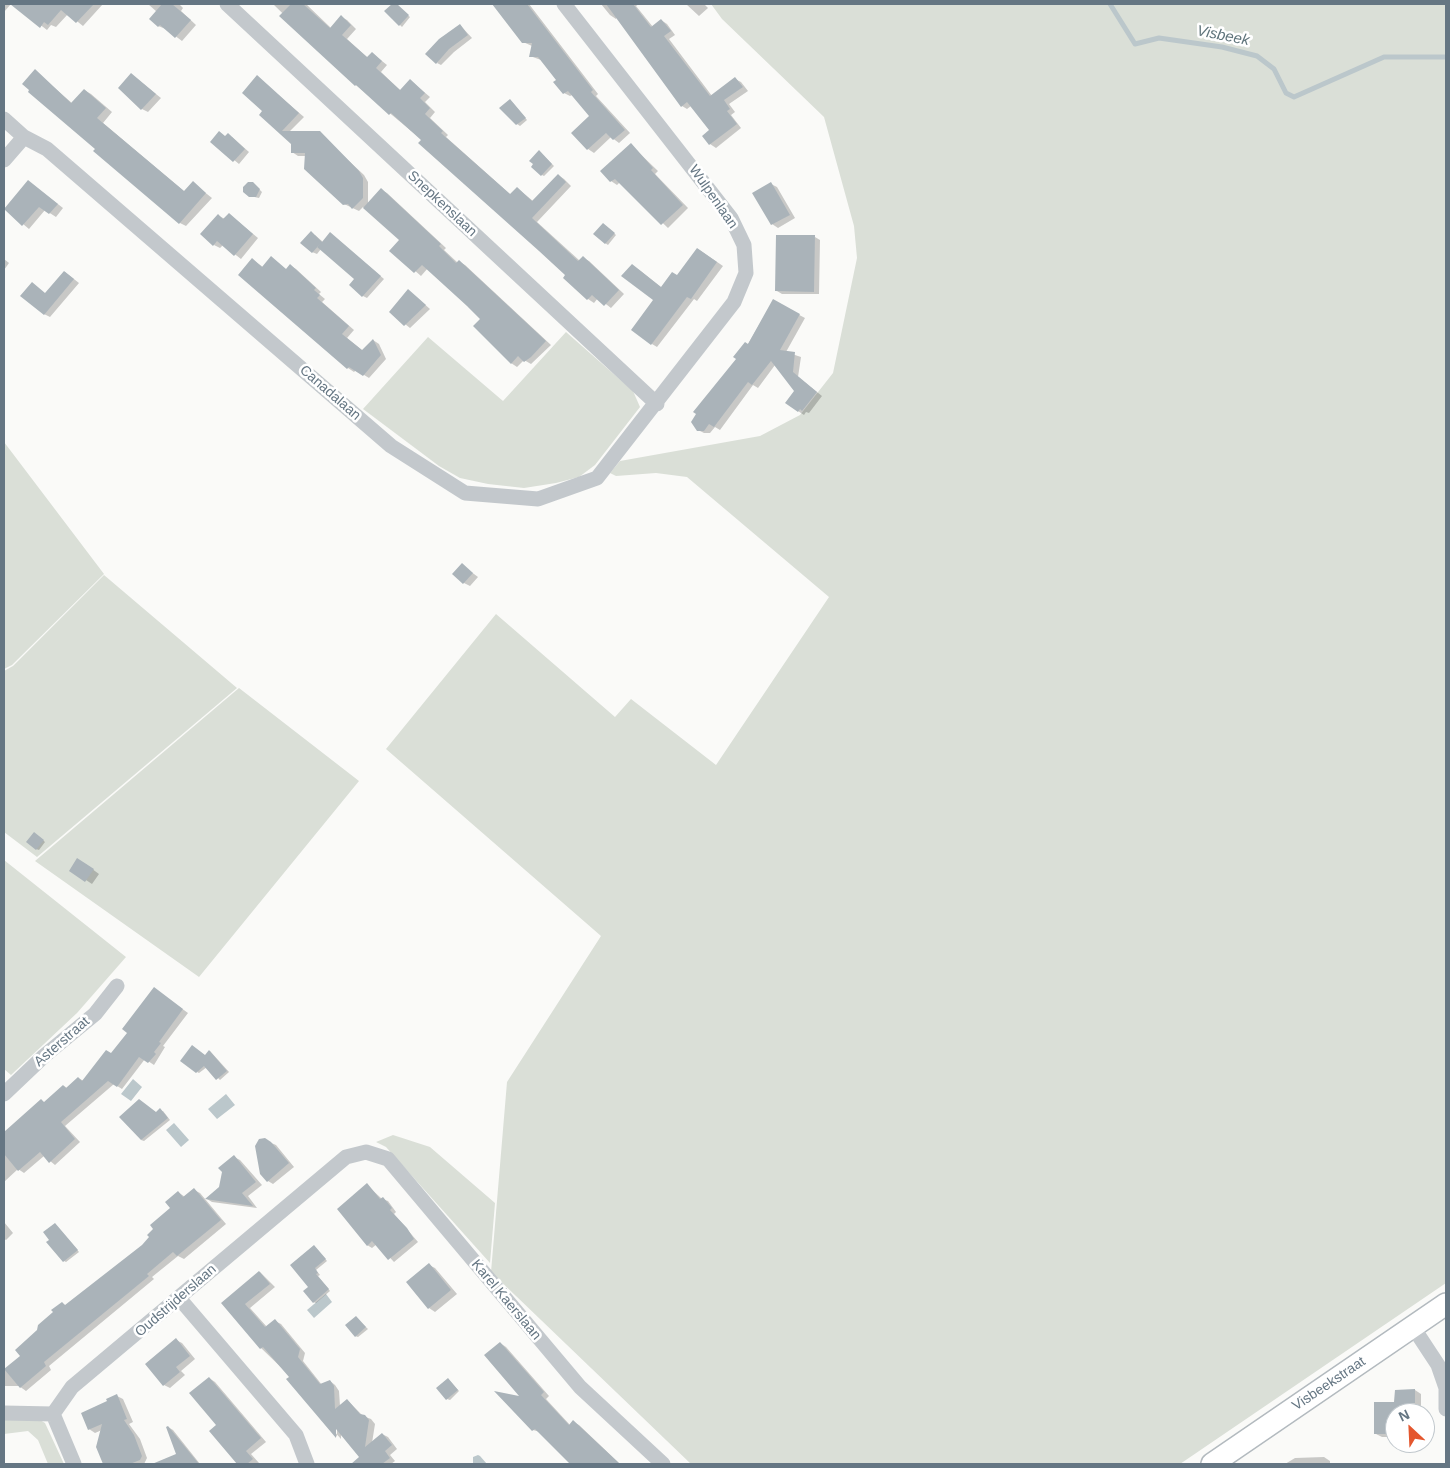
<!DOCTYPE html>
<style>
body{margin:0}
#map{position:relative;width:1450px;height:1468px;overflow:hidden;background:#fafaf8;font-family:Arial,sans-serif}
canvas{display:block}
.frame{position:absolute;inset:0;border:5px solid #657683;pointer-events:none}
.north{position:absolute;left:1385px;top:1403px;width:50px;height:50px;box-sizing:border-box;background:#fff;border:1px solid #c1c8cd;border-radius:50%;rotate:335deg;font-size:14px;font-weight:700;line-height:20px;text-align:center;color:#657683}
.north::after{content:'';display:block;margin:auto;width:18px;height:22px;background:#e4572e;clip-path:polygon(50% 0,100% 100%,50% 72%,0 100%)}
</style>
<div id="map">
<canvas width="1450" height="1468"></canvas>
<div class="frame"></div>
<div class="north">N</div>
</div>
<script>
const c = document.querySelector('canvas').getContext('2d');
c.lineJoin = 'round';
function fill(path, color) { c.fillStyle = color; c.fill(path, 'evenodd'); }
const toPath = rows => new Path2D(rows.map(r => 'M' + r).join(''));
function trace(path, color, width, dash) { c.strokeStyle = color; c.lineWidth = width; c.lineCap = dash ? 'butt' : 'round'; c.setLineDash(dash || []); c.stroke(path); }
function write(font, color, halo, rows, align = 'center') {
  c.font = font + ' Arial,sans-serif'; c.lineWidth = 5; c.setLineDash([]); c.textBaseline = 'middle'; c.strokeStyle = halo; c.fillStyle = color; for (const [text, x, y, turn = 0] of rows) {
    c.save(); c.translate(x, y); c.rotate((+turn || 0) * Math.PI / 180); c.textAlign = isNaN(turn) ? turn : align; if (halo) c.strokeText(text, 0, 0); c.fillText(text, 0, 0); c.restore();
  }
}
fill(toPath([
 [711,4,1446,4,1446,1283,1180,1464,691,1464,491,1272,507,1082,601,936,386,749,496,614,615,717,631,699,716,765,829,597,687,477,656,473,616,476,610,473,620,461,760,436,800,415,833,373,857,258,854,226,824,117,722,19],
 [566,332,633,391,640,407,595,465,579,477,556,483,524,488,488,484,460,478,439,466,363,409,428,337,503,401],
 [4,442,104,574,12,665,4,669],
 [104,575,237,688,37,857,4,832,4,671,13,666],
 [239,688,359,781,199,977,35,861],
 [4,860,126,957,77,1013,11,1075,4,1069],
 [393,1135,430,1147,495,1203,490,1263,386,1147,376,1142],
 [4,1418,40,1420,45,1423,64,1464,48,1464,38,1440,28,1431,4,1434]
]), '#dadfd7');
fill(toPath([
 [133,1079,142,1087,131,1101,121,1094],
 [226,1094,235,1105,217,1119,208,1109],
 [174,1123,189,1140,181,1147,166,1130],
 [326,1294,332,1302,314,1318,307,1310],
 [478,1455,480,1456,487,1464,473,1464,473,1457]
]), '#bbc7cb');
fill(toPath([
 [4,4,11,4,4,12],
 [13,4,103,4,83,26,68,14,56,27,51,25,47,30],
 [148,4,179,4,183,8,181,11,196,25,182,41,166,29,158,26,157,12],
 [273,4,306,4,331,28,341,17,347,20,356,29,347,39,368,58,372,53,387,65,381,72,401,91,410,80,430,97,425,102,435,112,430,118,448,135,446,137,511,195,517,188,533,201,558,175,564,179,571,186,537,222,580,261,583,258,589,261,624,294,611,308,598,298,594,303,588,299,565,278,567,275,422,140,356,85],
 [394,4,410,17,402,27,386,11],
 [493,4,529,4,598,94,596,96,630,133,619,143,611,137,594,153,588,149,573,133,591,117,572,95,570,96,564,93,558,80,541,60,530,56,532,46,523,42],
 [601,4,639,4,636,6,653,27,661,20,667,24,675,35,669,39,712,96,735,79,741,82,748,91,729,104,735,112,731,115,741,128,716,148,710,144,703,136,711,130,691,106,687,109,682,106,617,17,616,19,610,15],
 [686,4,704,4,708,8,699,16],
 [460,25,472,38,454,52,441,65,437,63],
 [35,71,73,104,84,90,91,94,112,112,103,123,185,192,193,183,212,198,186,226,180,223,96,149],
 [132,75,161,98,148,112,142,109],
 [257,77,304,117,289,132,319,133,364,175,368,182,368,204,381,190,387,193,446,248,444,250,458,263,459,262,465,265,551,345,531,364,524,360,517,367,511,363,482,319,428,268,421,276,391,250,401,240,363,207,359,211,344,204,306,156,298,156,292,152,292,144,264,111],
 [512,102,527,120,520,126,517,124],
 [226,137,232,137,249,152,239,164,212,142],
 [631,145,658,171,655,174,688,208,668,228,620,182,617,185,611,181,602,171],
 [541,153,554,166,544,176,542,175],
 [28,181,63,208,56,217,45,210,29,229,5,209],
 [253,183,262,192,259,198,250,196],
 [771,184,777,187,795,218,778,228,772,224,754,194],
 [229,214,258,238,241,259,223,245,220,248,214,245,219,216,225,219],
 [606,226,616,235,608,245,605,243],
 [331,234,384,279,367,298,363,296,356,279,321,249,317,254,312,252,315,235,323,242],
 [815,237,820,240,819,294,782,294,777,291],
 [698,249,723,266,697,301,694,299,657,347,652,344,655,299,638,269,662,288,678,277],
 [271,258,287,270,291,266,296,269,321,292,319,294,325,299,322,302,354,330,347,338,363,351,373,340,379,344,386,359,369,378,356,370,354,372,348,368,240,275,253,260,263,267],
 [4,259,9,263,4,270],
 [65,272,79,283,50,317,44,314,46,294],
 [413,294,430,309,410,328,390,312],
 [773,301,805,318,786,352,801,357,798,377,822,396,809,413,806,412,804,415,798,411,787,403,796,391,775,365,758,388,753,385,720,430,715,427,710,433,704,433,698,430],
 [462,565,478,577,470,586,464,583],
 [37,835,45,842,39,850,36,849],
 [84,863,99,874,92,884,86,880],
 [159,992,188,1013,163,1046,165,1047,154,1065,145,1059,122,1089,114,1084,65,1126,80,1142,55,1165,44,1156,24,1173,18,1169,4,1182,4,1134,41,1101,45,1103,64,1086,67,1088,78,1078,84,1081,112,1054],
 [210,1051,229,1072,220,1080,207,1067,199,1073,197,1072],
 [163,1111,170,1120,144,1141,141,1140,156,1113],
 [269,1142,276,1145,294,1167,273,1184,268,1181],
 [234,1157,240,1160,262,1185,248,1196,257,1208,212,1202,207,1199,221,1188],
 [367,1185,382,1199,388,1201,396,1212,394,1214,418,1242,394,1262,377,1244,372,1248,367,1245],
 [194,1190,200,1193,226,1224,184,1259,178,1256,152,1277,154,1279,49,1366,51,1370,26,1391,19,1386,4,1386,4,1371,22,1356,38,1331,62,1303,66,1306,143,1246,172,1208,178,1192,185,1197],
 [4,1222,13,1233,6,1240,4,1239],
 [55,1224,79,1252,66,1262,64,1261],
 [315,1247,327,1261,316,1270,320,1275,318,1276,330,1291,316,1303,313,1302],
 [429,1265,435,1268,457,1294,435,1312,429,1308],
 [260,1272,275,1287,250,1308,267,1327,275,1321,281,1324,305,1353,303,1361,322,1385,330,1381,335,1385,339,1391,340,1406,347,1400,363,1416,371,1419,375,1424,372,1443,382,1434,388,1437,397,1449,390,1455,395,1461,391,1464,361,1464,358,1460,361,1458,341,1433,341,1439,288,1379,291,1377,261,1348,223,1303],
 [337,1423,337,1437,335,1434],
 [356,1318,368,1329,358,1337,355,1336],
 [176,1340,182,1343,195,1359,181,1371,185,1375,170,1388,164,1385],
 [500,1343,506,1347,549,1396,546,1399,570,1425,573,1422,579,1425,620,1464,572,1464,540,1432,533,1430,498,1393,523,1398],
 [209,1378,215,1382,266,1442,251,1454,259,1463,257,1464,239,1464,211,1431,218,1425],
 [450,1381,459,1391,450,1400,447,1399],
 [1415,1390,1421,1394,1421,1413,1395,1413,1395,1437,1382,1437,1376,1434,1396,1404],
 [117,1396,123,1399,133,1422,129,1424,140,1439,147,1458,144,1464,105,1464,97,1447,102,1430,95,1433,89,1429,109,1402],
 [168,1427,173,1430,200,1464,166,1464,164,1461,178,1455],
 [1324,1457,1330,1461,1330,1464,1285,1464,1295,1458]
]), '#0003');
trace(toPath([
 [1110,4,1135,44,1159,38,1222,47,1257,56,1274,69,1286,93,1294,97,1384,57,1446,57]
]), '#bbc7cb', 5);
fill(toPath([
 [10,4,94,4,76,23,61,10,48,25,44,22,40,28],
 [162,4,172,4,191,20,175,38,160,25,158,27,149,19],
 [291,4,303,4,330,28,341,15,351,25,342,35,367,57,372,52,382,61,376,68,400,90,410,79,425,93,420,98,430,108,425,114,443,131,441,133,510,194,517,187,532,201,558,174,566,182,532,218,578,261,583,256,619,290,604,306,592,295,587,300,563,278,565,275,539,251,418,143,421,140,391,113,389,115,356,85,355,86,279,16],
 [392,4,397,4,409,15,399,26,384,11],
 [492,4,527,4,593,90,591,92,625,130,613,140,606,133,587,150,571,133,589,116,568,91,563,94,553,82,556,80,538,57,529,57,532,43,522,43],
 [606,4,633,4,651,27,661,19,671,31,664,36,710,96,735,77,743,87,724,100,730,109,727,111,737,124,709,145,702,136,709,130,687,102,681,107],
 [460,24,468,35,449,49,436,64,425,54,439,39],
 [35,69,71,103,84,89,106,108,97,118,184,191,193,181,206,193,179,224,93,151,95,149,28,92,29,90,22,84],
 [131,73,156,94,141,110,118,88],
 [257,75,299,113,282,131,320,131,359,171,363,178,363,198,352,209,348,204,343,205,304,169,305,153,291,153,291,144,259,115,262,111,242,93],
 [510,99,526,118,516,125,499,108],
 [219,131,225,136,228,133,245,149,233,162,210,142],
 [631,143,653,168,651,170,683,205,661,225,615,179,610,182,600,171],
 [539,150,552,164,541,176,531,167,533,164,529,161],
 [28,180,58,204,49,214,39,207,22,226,4,209],
 [248,182,253,182,260,189,256,197,249,197,243,192,243,187],
 [771,182,790,215,771,225,752,193],
 [381,188,441,244,439,246,456,263,459,260,546,341,531,357,524,362,518,356,511,364,473,326,480,319,467,306,422,265,414,273,389,251,399,240,363,208],
 [229,213,253,234,234,256,217,241,213,246,200,234,218,214,223,219],
 [603,223,615,233,605,244,593,234],
 [311,231,322,242,330,232,381,276,362,297,349,285,354,279,317,247,320,244,312,253,300,243],
 [776,235,815,235,814,292,775,291],
 [697,248,717,262,691,299,687,297,651,345,631,330,653,300,621,276,632,264,661,287,672,272,677,275],
 [271,256,286,269,290,264,316,288,314,290,320,295,317,298,349,326,342,334,362,350,373,339,381,355,363,376,349,367,347,369,238,275,252,258,262,267],
 [64,271,74,279,44,315,20,296,32,282,45,293],
 [408,289,426,305,404,326,389,312],
 [773,299,800,314,780,350,795,352,793,372,817,392,802,411,800,409,798,412,785,403,794,391,771,361,752,385,748,382,714,427,709,424,704,431,697,431,691,422,696,414,693,412,736,359,733,357,745,342,748,344],
 [462,563,473,573,463,584,452,574],
 [34,832,44,840,36,850,26,842],
 [77,858,94,869,85,882,69,871],
 [154,987,183,1009,159,1042,161,1043,154,1052,156,1054,148,1063,139,1057,117,1087,108,1081,61,1122,75,1139,49,1163,40,1152,18,1171,4,1154,4,1132,41,1099,44,1102,63,1085,66,1088,78,1077,82,1081,106,1050,111,1053,127,1033,122,1029],
 [192,1045,205,1055,209,1050,227,1071,216,1080,204,1066,196,1073,180,1061],
 [139,1099,156,1112,160,1108,168,1118,141,1140,119,1117],
 [265,1138,271,1142,289,1163,267,1182,260,1174,255,1146,259,1139],
 [234,1155,256,1182,242,1193,253,1206,205,1199,219,1187,222,1172,218,1168],
 [367,1183,380,1199,383,1197,392,1208,390,1210,407,1228,414,1239,388,1260,372,1241,367,1246,337,1209],
 [194,1188,221,1220,177,1256,173,1252,147,1274,149,1276,44,1362,46,1366,20,1388,4,1369,20,1356,15,1350,37,1330,38,1325,53,1312,51,1310,62,1302,65,1305,142,1245,149,1237,147,1235,153,1229,150,1225,170,1208,165,1202,178,1191,183,1197],
 [55,1223,78,1250,63,1262,46,1242,49,1240,43,1232],
 [314,1245,326,1259,315,1268,318,1273,316,1274,329,1289,313,1303,303,1291,308,1287,290,1265],
 [429,1263,451,1290,428,1309,406,1282],
 [259,1271,270,1284,245,1304,265,1327,275,1319,300,1349,298,1357,320,1384,330,1380,334,1386,335,1409,347,1399,360,1414,365,1415,369,1420,365,1447,382,1433,392,1445,385,1451,390,1458,382,1464,351,1464,359,1457,336,1429,336,1438,286,1379,289,1377,263,1347,260,1349,221,1303],
 [356,1316,366,1327,355,1337,345,1325],
 [176,1338,190,1356,176,1367,180,1372,163,1386,145,1364],
 [500,1342,544,1392,541,1395,569,1425,573,1420,620,1464,570,1464,535,1429,532,1431,494,1391,519,1396,484,1355],
 [209,1377,261,1438,246,1451,253,1459,247,1464,237,1464,209,1431,216,1425,189,1393],
 [448,1378,458,1390,446,1400,436,1388],
 [1415,1389,1415,1403,1411,1403,1411,1413,1395,1413,1395,1434,1374,1434,1374,1402,1394,1402,1395,1390],
 [117,1394,127,1419,124,1420,134,1435,142,1456,140,1460,130,1464,103,1464,96,1447,102,1424,88,1430,81,1413,107,1401,106,1399],
 [168,1426,199,1464,152,1464,176,1454,166,1427]
]), '#aab3b9');
const secondary = toPath([
 [1212,1464,1446,1304]
]);
trace(secondary, '#b3babf', 24);
trace(toPath([
 [227,4,657,404],
 [4,119,24,137,47,149,391,446,465,493,538,499,597,478,734,302,746,273,744,245,731,218,564,4],
 [4,160,24,137],
 [4,1094,44,1056,95,1014,117,986],
 [179,1298,296,1435,307,1464],
 [1413,1327,1438,1365,1446,1388,1446,1409],
 [4,1413,53,1414],
 [74,1464,53,1414,72,1387,346,1157,366,1152,388,1159,580,1387,663,1464]
]), '#c3c8cc', 15);
trace(secondary, '#fff', 21);
write('14px', '#657683', '#fff', [
 ["Wulpenlaan",713,197,55],
 ["Snepkenslaan",442,204,43],
 ["Canadalaan",330,393,41],
 ["Asterstraat",62,1042,-41],
 ["Karel Kaerslaan",506,1300,50],
 ["Oudstrijderslaan",176,1301,-41],
 ["Visbeekstraat",1329,1384,-34]
]);
write('italic 15px', '#60757c', '#fff', [
 ["Visbeek",1223,36,11]
]);
</script>
